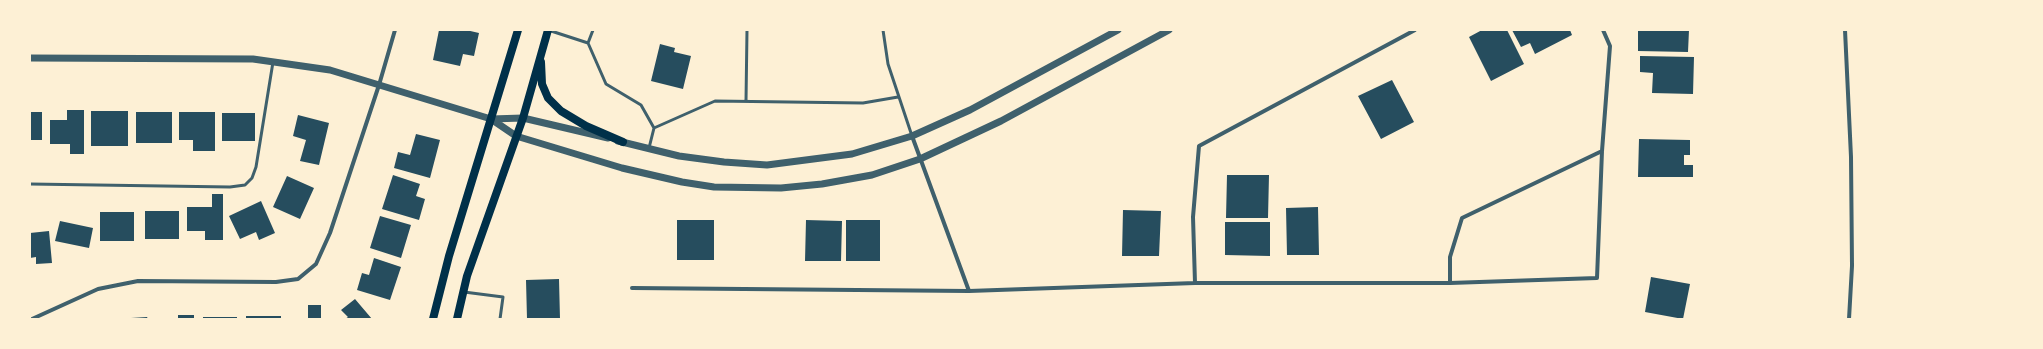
<!DOCTYPE html>
<style>
body{margin:0}
#map{position:relative;width:2043px;height:349px;overflow:hidden;background:#fdf0d5;font-family:"IBM Plex Sans",sans-serif}
canvas{display:block}
.frame{position:absolute;inset:0;border:31px solid #fdf0d5;pointer-events:none}
</style>
<div id="map">
<canvas width="2043" height="349"></canvas>
<div class="frame"></div>
</div>
<script>
const c = document.querySelector('canvas').getContext('2d');
c.lineJoin = 'round';
function fill(path, color) { c.fillStyle = color; c.fill(path, 'evenodd'); }
const toPath = rows => new Path2D(rows.map(r => 'M' + r).join(''));
function trace(path, color, width, dash) { c.strokeStyle = color; c.lineWidth = width; c.lineCap = dash ? 'butt' : 'round'; c.setLineDash(dash || []); c.stroke(path); }
fill(toPath([
 [439,30,466,30,479,33,474,56,463,54,460,66,433,60],
 [1482,30,1507,30,1524,64,1491,81,1469,37],
 [1512,30,1570,30,1572,35,1535,54,1530,43,1521,47],
 [1638,30,1689,30,1688,52,1638,51],
 [660,44,675,48,674,52,691,56,683,89,651,81],
 [1640,56,1694,57,1693,94,1652,93,1653,73,1640,72],
 [1392,80,1414,122,1381,139,1358,96],
 [67,110,84,110,84,154,70,154,70,144,50,144,50,120,67,120],
 [91,111,128,111,128,146,91,146],
 [30,112,42,112,42,140,30,140],
 [136,112,172,112,172,143,136,143],
 [179,112,215,112,215,151,193,151,193,140,179,140],
 [222,113,255,113,255,141,222,141],
 [298,115,329,123,319,165,300,161,306,140,293,136],
 [416,134,440,140,430,178,394,168,398,152,410,155],
 [1639,139,1690,140,1690,155,1684,155,1684,165,1693,165,1693,177,1638,177],
 [393,175,420,184,416,196,425,199,419,220,382,209],
 [1227,175,1269,175,1268,218,1226,218],
 [287,176,314,188,300,219,273,207],
 [212,194,223,194,223,240,205,240,205,231,187,231,187,207,212,207],
 [261,201,275,233,259,240,256,232,240,239,229,216],
 [1318,207,1319,255,1287,255,1286,208],
 [1123,210,1161,211,1159,256,1122,256],
 [145,211,179,211,179,239,145,239],
 [100,212,134,212,134,241,100,241],
 [380,216,411,225,401,258,370,248],
 [677,220,714,220,714,260,677,260],
 [806,220,842,221,841,261,805,261],
 [846,220,880,220,880,261,846,261],
 [60,221,93,228,89,248,55,241],
 [1225,222,1270,222,1270,256,1225,255],
 [49,231,52,263,36,264,36,257,30,258,30,233],
 [374,258,401,267,390,300,357,290,362,273,369,275],
 [1651,277,1690,284,1683,319,1645,312],
 [559,279,560,319,527,319,526,280],
 [355,299,372,319,345,319,348,317,341,310],
 [308,305,321,305,321,319,308,319],
 [178,315,194,315,194,319,178,319],
 [246,316,281,316,281,319,246,319],
 [147,317,148,319,131,319,131,318],
 [203,317,237,317,237,319,203,319]
]), '#264d5e');
trace(toPath([
 [548,30,588,43,606,84,641,105,654,128],
 [883,30,888,64,912,136],
 [588,43,593,30],
 [746,101,747,30],
 [649,148,654,128,715,101,863,103,898,97],
 [30,184,230,187,245,185,252,178,256,167,273,62],
 [464,292,503,297,500,319]
]), '#3f606c', 3);
trace(toPath([
 [1845,30,1851,157,1852,266,1849,319],
 [912,136,969,291],
 [1195,283,1193,217,1199,146,1415,30],
 [1450,283,1450,257,1462,218,1602,151],
 [632,288,969,291,1195,283,1450,283,1597,278,1602,151,1610,46,1603,30],
 [32,319,98,289,138,281,276,282,298,279,316,264,330,233,379,85,395,30]
]), '#3f606c', 4);
trace(toPath([
 [30,58,253,59,330,70,491,119,516,136,622,168,682,182,714,187,781,188,822,184,872,175,920,159,1001,121,1169,30],
 [491,119,523,118,608,138],
 [618,141,679,156,724,162,767,165,852,154,912,136,970,110,1118,30]
]), '#3f606c', 7);
trace(toPath([
 [541,62,542,84,548,98,561,111,586,126,623,142],
 [433,319,449,256,518,30],
 [457,319,467,276,523,118,548,30]
]), '#003049', 8);
</script>
